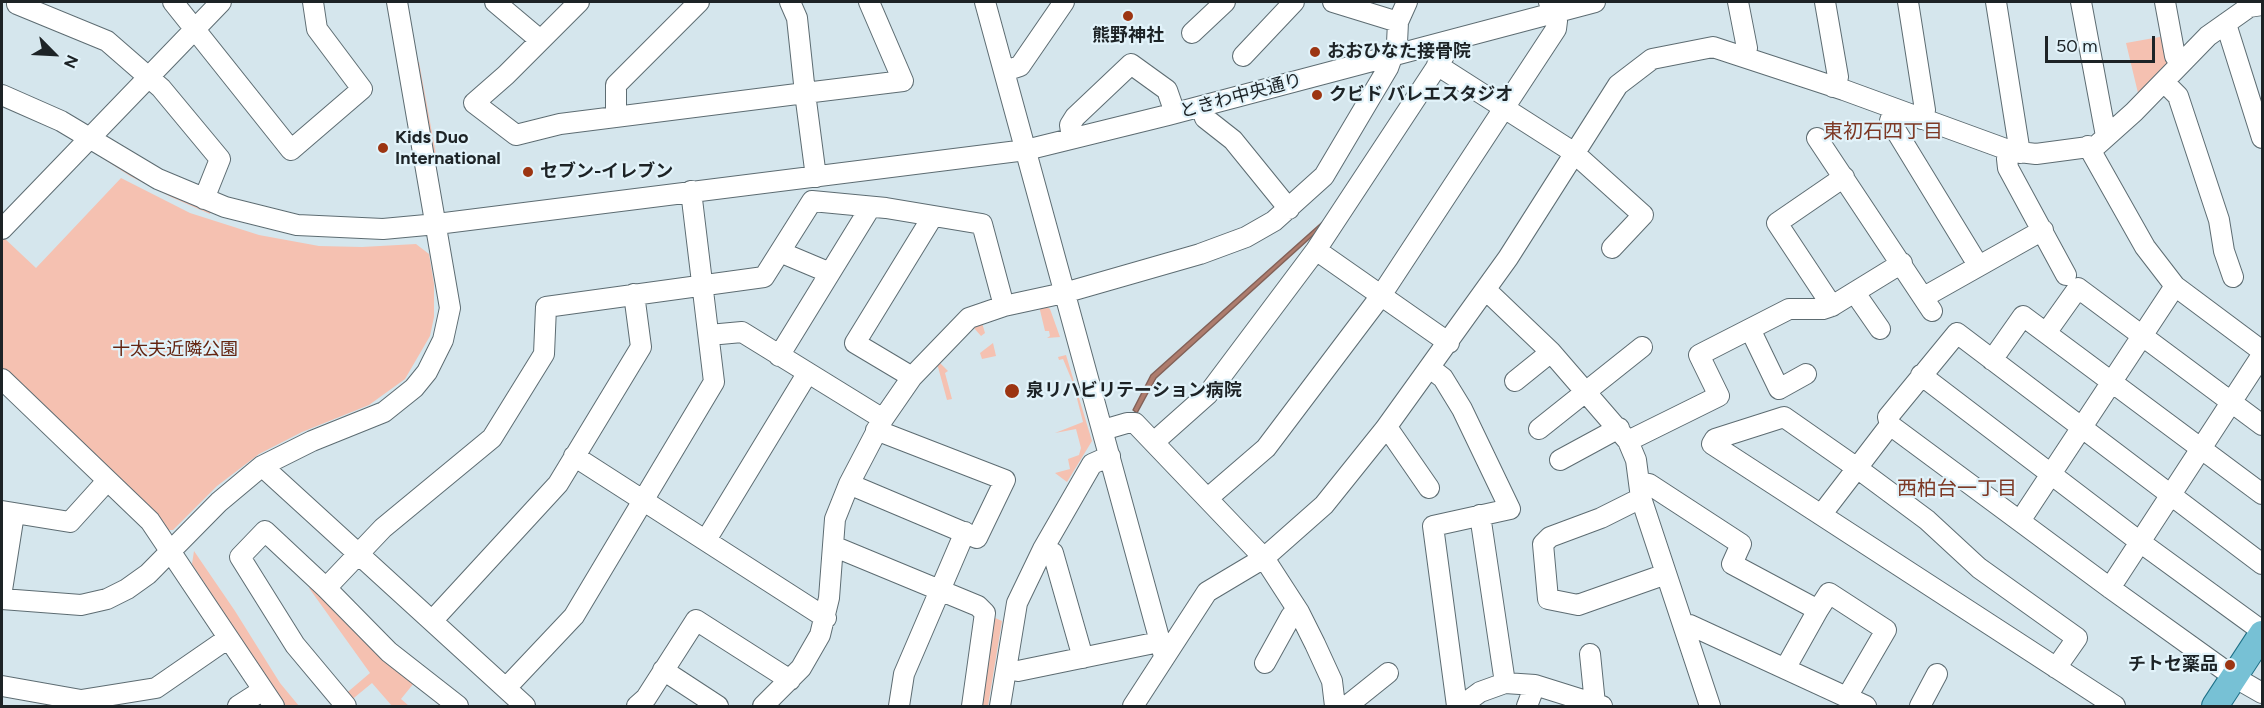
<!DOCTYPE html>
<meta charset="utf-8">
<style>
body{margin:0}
#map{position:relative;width:2264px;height:708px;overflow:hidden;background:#d5e6ed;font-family:Figtree,sans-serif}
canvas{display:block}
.frame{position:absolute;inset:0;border:3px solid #1d2326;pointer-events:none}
.north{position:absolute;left:24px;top:24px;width:60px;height:60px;-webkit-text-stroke:4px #e2f3fa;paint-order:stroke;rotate:114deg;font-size:16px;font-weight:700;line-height:24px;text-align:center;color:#1d2326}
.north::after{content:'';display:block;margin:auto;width:21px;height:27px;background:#1d2326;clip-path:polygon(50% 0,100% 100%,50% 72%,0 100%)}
.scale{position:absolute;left:2045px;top:36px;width:110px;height:27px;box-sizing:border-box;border:3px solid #1d2326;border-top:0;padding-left:8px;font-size:18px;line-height:21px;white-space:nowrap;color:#1d2326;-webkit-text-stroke:4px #e2f3fa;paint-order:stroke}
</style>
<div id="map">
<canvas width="2264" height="708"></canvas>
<div class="frame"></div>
<div class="north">N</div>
<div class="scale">50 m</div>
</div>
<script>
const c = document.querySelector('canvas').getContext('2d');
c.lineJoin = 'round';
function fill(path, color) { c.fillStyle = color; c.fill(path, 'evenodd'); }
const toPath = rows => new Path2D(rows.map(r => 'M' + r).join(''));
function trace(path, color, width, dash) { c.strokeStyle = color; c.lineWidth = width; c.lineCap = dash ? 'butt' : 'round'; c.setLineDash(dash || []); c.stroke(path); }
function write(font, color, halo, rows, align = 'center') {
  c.font = font + ' Figtree,"Noto Sans JP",sans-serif'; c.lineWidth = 4.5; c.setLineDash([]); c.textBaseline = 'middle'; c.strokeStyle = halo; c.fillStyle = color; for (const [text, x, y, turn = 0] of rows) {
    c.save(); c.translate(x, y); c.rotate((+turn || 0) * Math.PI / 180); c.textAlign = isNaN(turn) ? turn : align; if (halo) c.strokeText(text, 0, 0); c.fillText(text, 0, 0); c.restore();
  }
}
fill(toPath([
 [2165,36,2170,60,2138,93,2126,43],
 [415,62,419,62,437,160,433,161],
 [98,151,211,211,210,214,171,197,130,176,96,154],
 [121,178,190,213,259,235,319,246,362,247,416,244,429,254,434,284,434,317,430,336,405,379,369,405,302,432,259,454,217,486,173,530,161,530,2,368,2,236,36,268],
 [1040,303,1050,309,1060,337,1047,338,1050,336,1049,331,1045,331,1039,306,982,323,985,333,981,336,974,328,940,363,948,371,945,373,952,399,947,400,938,367,932,365,977,323],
 [993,343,996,356,982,359,980,353],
 [1066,355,1092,441,1067,482,1055,473,1070,469,1068,459,1079,455,1081,448,1076,429,1055,433,1083,422,1073,383,1063,359,1059,360,1058,357],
 [194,551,235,611,280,683,299,706,285,706,192,564],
 [313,585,414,683,401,699,409,706,392,706,372,683,349,702,343,696,370,673,309,588],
 [993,617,1002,621,988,706,979,706]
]), '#f5c1b1');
const water = toPath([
 [1327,218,1330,220,1156,378,1137,413,1133,410,1151,375,1327,218]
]);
fill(water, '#ae7c6d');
trace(water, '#826158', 1.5);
const minor = toPath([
 [18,2,17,4,107,41,161,88,220,159,204,199],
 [173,2,291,150,362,89,317,29,313,2],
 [495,2,540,40],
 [579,2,506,75,474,103,516,135,560,124,805,93,797,18,790,2],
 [985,2,1164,656],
 [1333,2,1398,22],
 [1738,2,1747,48,1744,57],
 [1825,2,1838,77,1833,87],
 [1908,2,1925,110,1922,119],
 [1996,2,2020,153],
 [2081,2,2106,136],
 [2165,2,2175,56,2181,63],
 [2226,24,2262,138],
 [1192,33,1225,2],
 [1243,56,1294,2],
 [1437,65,1573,152,1643,215,1612,248],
 [1005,71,1020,66,1064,2],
 [2164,82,2178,96,2219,220,2224,251,2233,277],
 [2,95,61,121,158,179,225,207,297,225,383,229,437,224,1026,150,1168,115,1595,2],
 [1201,107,1205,118,1233,140,1289,209],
 [1894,110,1890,121,1978,265],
 [616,117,616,85,699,2],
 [1072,138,1070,125,1075,117,1131,64,1167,90,1175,113],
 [1817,138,1932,311],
 [2088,146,2145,247,2175,286,2262,351],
 [2011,151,2007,159,2008,168,2066,275],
 [816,177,805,93,903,81,869,2],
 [2,229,221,2],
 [1316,250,1449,343],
 [780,252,830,273,870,208],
 [1486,290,1551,352,1628,441,1636,460,1641,498,1710,706],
 [1855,293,1880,329],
 [1924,297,2043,230],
 [1832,306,1902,263],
 [1750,329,1779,389,1806,374],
 [2046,333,2078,288,2262,425],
 [709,335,742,332,883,419],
 [779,356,830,273],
 [1992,360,2023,316,2262,494],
 [1430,368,1443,378,1462,409,1510,509,1433,526,1457,706],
 [1921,375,2140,542,2262,631],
 [912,377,855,343,933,216],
 [2,379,150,521,274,706],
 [1515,381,1551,352],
 [1890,425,2110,588,2234,677,2262,693],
 [1385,429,1391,433,1429,488],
 [1539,429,1642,347],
 [1103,430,1127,423,1135,423,1264,558,1299,612,1315,644,1332,681,1335,706],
 [1628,441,1719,396,1699,355,1789,309,1823,309,1832,306,1777,223,1844,177],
 [1154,442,1208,394,1316,250,1449,48,1448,42],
 [574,456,826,618],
 [1560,460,1619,428],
 [262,466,525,706],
 [1639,482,1649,484,1741,544,1732,564,1818,610,1829,593,1886,630,1847,697],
 [849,484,977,538,1005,480,876,430],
 [1208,498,1266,448,1380,297,1556,29,1557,21,1549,2],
 [1641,498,1601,518,1550,537,1543,544,1548,599,1578,605,1666,574],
 [2,511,70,522,107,481],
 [1480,515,1505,683],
 [1821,515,1890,425,1888,417,1957,333,2262,564],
 [2020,521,2175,286],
 [706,540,807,374],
 [833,546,978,606,985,613,972,706],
 [1043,549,1053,553,1083,658],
 [326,588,383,528,492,438,544,354,546,307,764,277,812,201,886,208,982,224,1004,306,1064,293,1200,254,1246,237,1274,221,1324,176,1388,68,1397,43,1398,22,1407,2],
 [2110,588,2262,355],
 [2,590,14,514],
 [2,599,81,605,107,599,127,589,148,574,219,502,262,466,312,441,384,412,414,388,427,372,443,340,450,308,397,2],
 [432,621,558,484,641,347,634,294],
 [1684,627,1690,625,1866,706],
 [1590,654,1595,704],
 [1265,663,1291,616,1299,612],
 [1786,667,1818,610],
 [2056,668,2077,638,1979,568,1927,520,1857,468,1784,417,1715,439,1712,444,2115,706],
 [1007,669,1018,671,1159,642],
 [663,670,718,706],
 [2,686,81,700,156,688,227,639],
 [506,688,574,616,714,382,691,191],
 [238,706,263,690],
 [346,706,295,645,240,557,265,531,326,588,389,652,458,706],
 [637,706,646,698,696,620,790,680],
 [763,706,801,668,820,635,829,598,835,519,849,484,883,419,912,377,969,318,1004,306],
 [899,706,904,674,965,532],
 [1000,706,1017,603,1043,549,1092,464,1110,456],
 [1133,706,1207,592,1264,558,1324,505,1385,429,1508,258,1618,85,1652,59,1713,47,1844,90,2011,151,2036,154,2096,146,2134,112,2208,36,2249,7,2262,5],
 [1335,706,1348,705,1388,673],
 [1461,706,1480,692,1505,683,1535,685,1602,706],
 [1527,706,1535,685],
 [1920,706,1937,674]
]);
const major = toPath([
 [2215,706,2262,634]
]);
trace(minor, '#5d6c72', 22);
trace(major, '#1d6f86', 28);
trace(minor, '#fff', 20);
trace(major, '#77c1d5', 26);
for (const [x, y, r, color] of [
 [1128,16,6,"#9c3512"],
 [1315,52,6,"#9c3512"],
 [1317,95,6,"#9c3512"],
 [383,148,6,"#9c3512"],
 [528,172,6,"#9c3512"],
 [1012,391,8,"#9c3512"],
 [2230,665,6,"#9c3512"]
]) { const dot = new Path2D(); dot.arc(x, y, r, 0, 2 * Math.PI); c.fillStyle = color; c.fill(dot); trace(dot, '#e2f3fa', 2); }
write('bold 18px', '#1d2326', '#e2f3fa', [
 ["熊野神社",1128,36,"center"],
 ["おおひなた接骨院",1327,52],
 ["クビド バレエスタジオ",1329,95],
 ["Kids Duo",395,138],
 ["International",395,159],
 ["セブン-イレブン",540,172],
 ["泉リハビリテーション病院",1026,391],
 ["チトセ薬品",2218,665,"right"]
], 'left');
write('18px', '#1d2326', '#e2f3fa', [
 ["ときわ中央通り",1241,96,-15]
]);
write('18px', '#642410', '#e2f3fa', [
 ["十太夫近隣公園",175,350]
]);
write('20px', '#7d3925', '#e2f3fa', [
 ["東初石四丁目",1883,132],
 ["西柏台一丁目",1957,489]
]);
</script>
